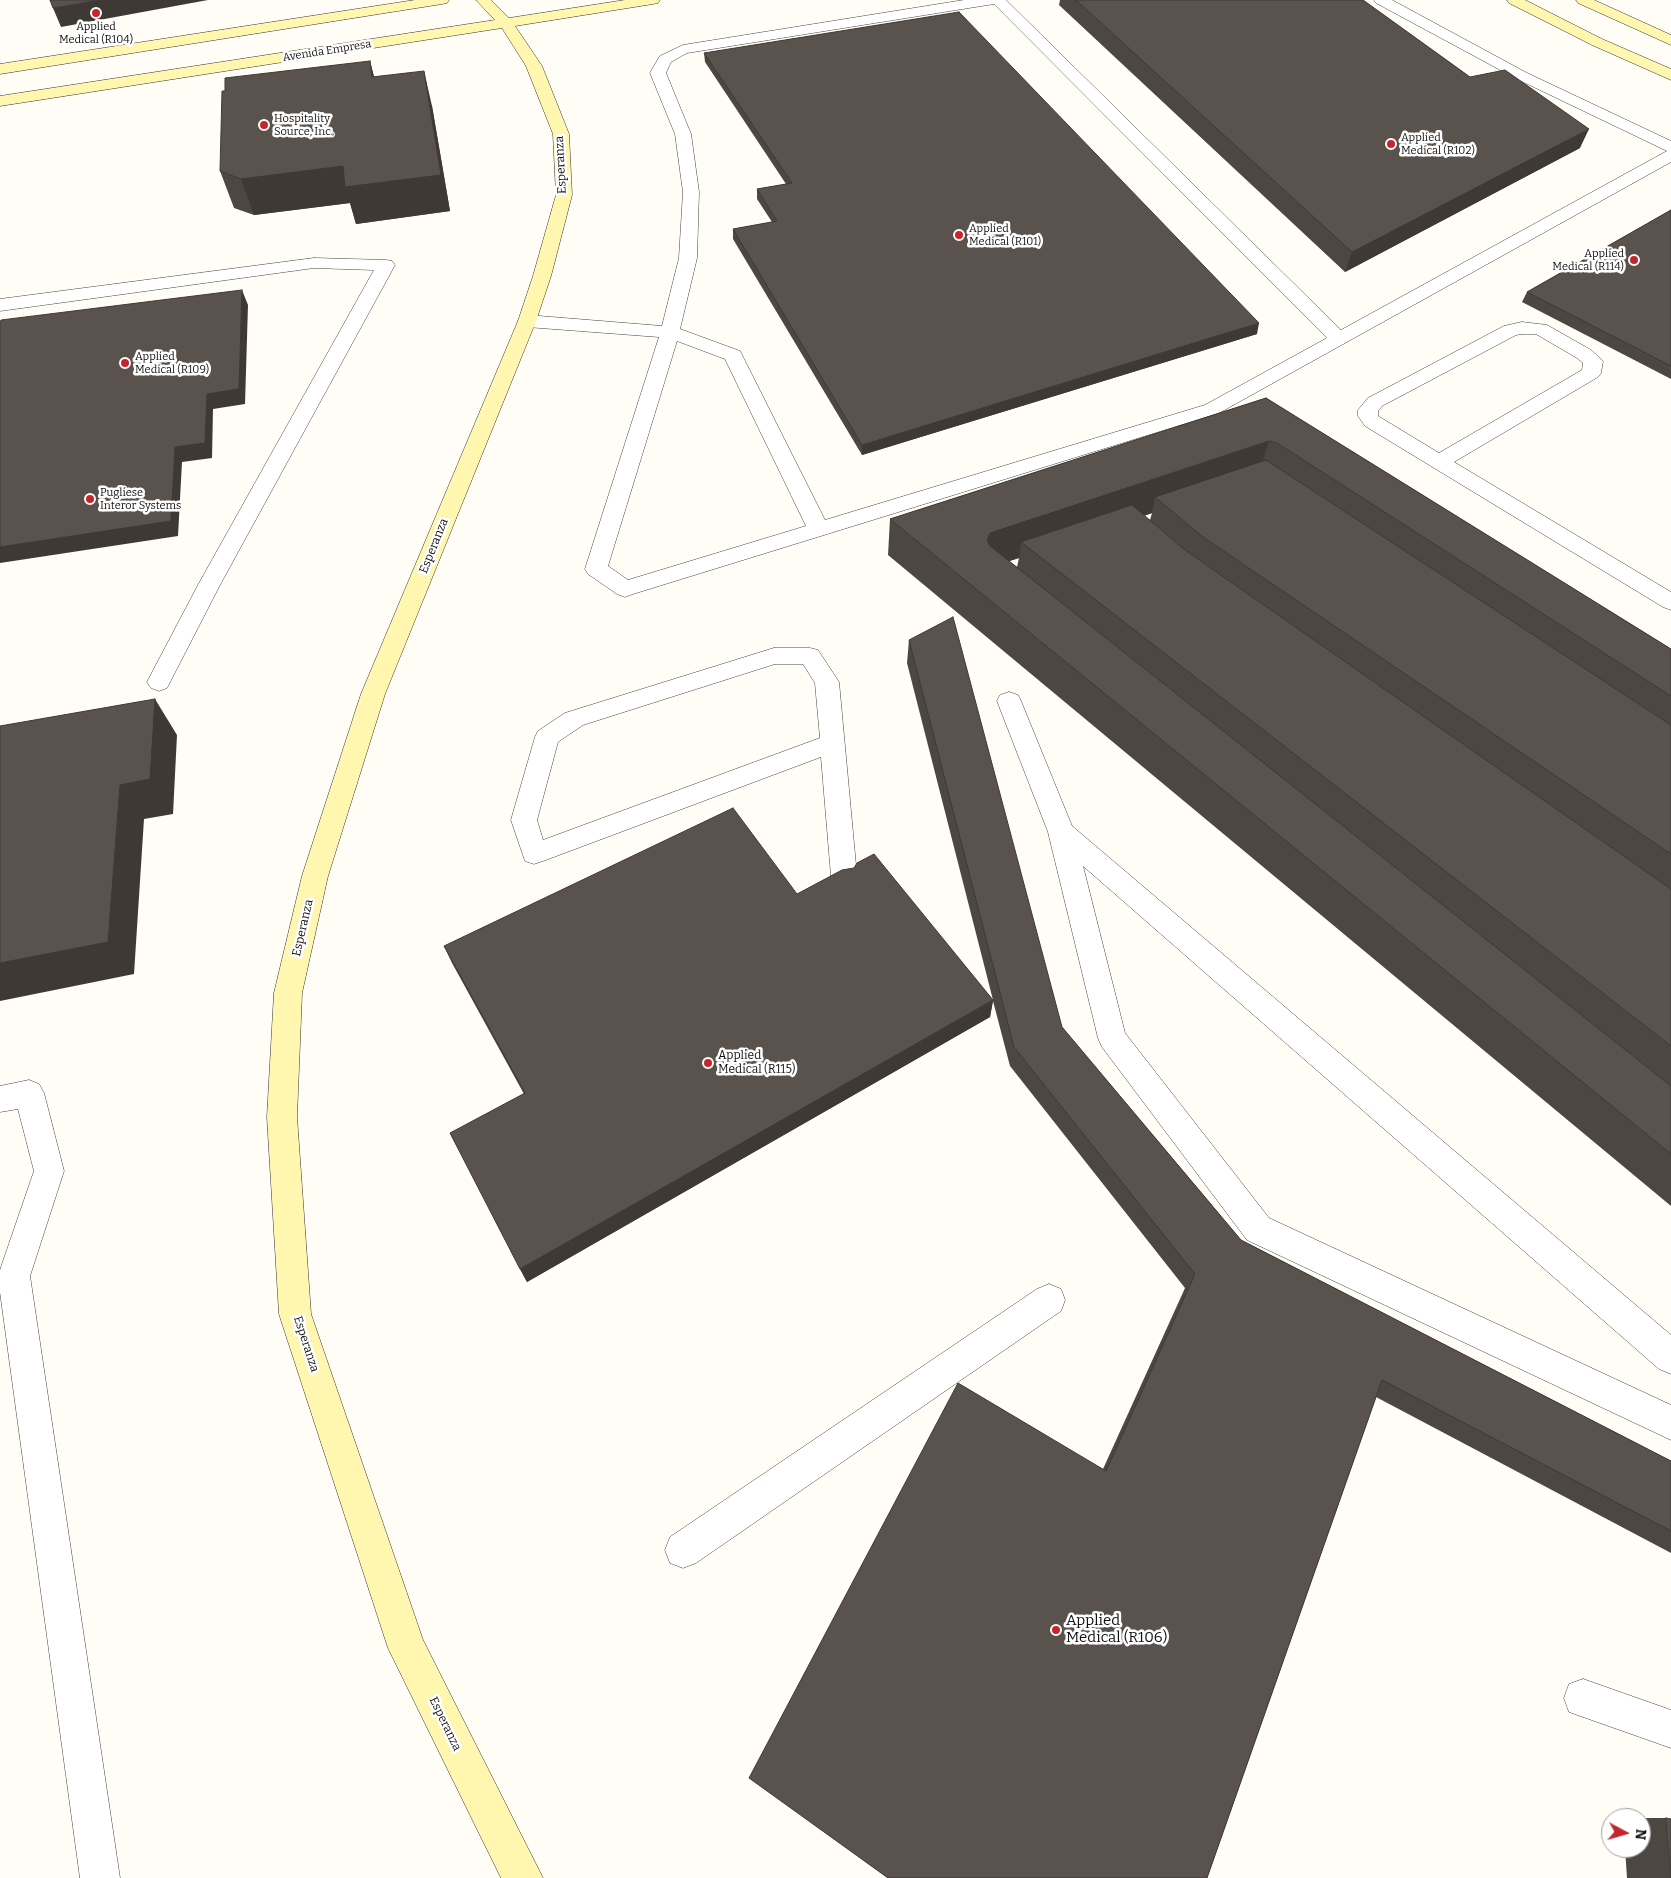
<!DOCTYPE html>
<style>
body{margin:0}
#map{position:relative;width:1671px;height:1878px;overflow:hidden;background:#fffdf5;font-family:Bitter,serif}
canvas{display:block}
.north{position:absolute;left:1601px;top:1808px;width:50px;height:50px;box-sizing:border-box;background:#fff;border:1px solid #a0a0a0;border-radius:50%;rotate:96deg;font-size:14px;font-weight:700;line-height:20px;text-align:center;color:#111}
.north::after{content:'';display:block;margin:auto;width:18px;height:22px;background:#c4262e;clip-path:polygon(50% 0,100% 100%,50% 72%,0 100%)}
</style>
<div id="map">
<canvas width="1671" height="1878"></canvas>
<div class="north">N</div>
</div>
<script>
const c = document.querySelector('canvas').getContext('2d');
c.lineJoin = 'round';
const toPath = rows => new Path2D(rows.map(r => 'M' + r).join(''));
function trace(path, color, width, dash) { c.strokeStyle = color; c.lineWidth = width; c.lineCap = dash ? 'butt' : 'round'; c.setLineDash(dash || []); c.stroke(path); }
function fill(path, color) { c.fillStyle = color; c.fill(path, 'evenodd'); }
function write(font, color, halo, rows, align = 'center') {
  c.font = font + ' Bitter,serif'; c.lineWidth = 5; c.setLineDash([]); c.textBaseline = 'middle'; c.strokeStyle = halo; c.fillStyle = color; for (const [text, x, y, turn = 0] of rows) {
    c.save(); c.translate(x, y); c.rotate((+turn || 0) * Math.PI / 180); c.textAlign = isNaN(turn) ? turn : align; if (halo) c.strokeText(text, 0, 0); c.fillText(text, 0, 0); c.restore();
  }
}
const lane = toPath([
 [964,0,1006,0,1341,330,1667,151,1517,79,1376,3,1374,0,1392,0,1527,73,1671,141,1671,162,1219,413,633,594,625,597,617,594,588,574,585,569,659,337,527,327,520,325,518,321,520,317,527,315,662,326,679,258,683,192,675,134,650,73,658,59,660,56,683,45,964,0],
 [994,4,1327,338,1205,405,825,520,740,351,680,329,697,258,699,192,691,134,666,73,671,62,687,53,994,4],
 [677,341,725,359,806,526,628,580,608,566,677,341],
 [314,258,386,260,392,261,395,265,220,585,167,688,159,691,151,688,147,682,198,585,374,270,314,268,0,311,0,299,314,258],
 [1522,322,1547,325,1591,350,1603,361,1601,373,1598,377,1454,462,1671,592,1671,610,1663,607,1365,426,1358,416,1358,410,1368,398,1504,326,1522,322],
 [1522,334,1536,334,1577,358,1583,363,1582,370,1439,453,1378,416,1378,411,1382,406,1516,335,1522,334],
 [774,648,810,648,818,650,839,682,857,876,853,884,844,887,835,884,831,876,821,757,543,861,534,864,525,861,511,820,535,737,538,731,565,713,774,648],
 [775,664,803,664,815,683,820,738,543,840,537,820,558,742,583,725,775,664],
 [1009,692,1018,695,1021,701,1072,826,1671,1335,1671,1374,1659,1369,1083,866,1125,1033,1269,1218,1671,1405,1671,1440,1247,1240,1102,1047,1098,1038,1048,832,997,701,1000,695,1009,692],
 [29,1080,39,1084,44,1093,64,1171,30,1276,120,1878,80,1878,0,1292,0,1270,34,1171,18,1109,0,1112,0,1086,29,1080],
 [1049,1284,1061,1289,1065,1300,1061,1311,696,1563,683,1568,670,1563,665,1550,670,1537,1037,1289,1049,1284],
 [1583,1679,1671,1710,1671,1748,1569,1712,1564,1698,1569,1684,1583,1679]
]);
const secondary = toPath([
 [415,0,449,0,447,3,442,4,0,74,0,64,415,0],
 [476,0,491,0,509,18,625,0,660,0,658,3,653,4,515,26,542,66,569,134,572,195,551,276,536,321,385,694,328,876,302,993,297,1117,311,1314,423,1640,543,1878,501,1878,388,1648,279,1314,267,1117,274,993,302,876,361,694,518,321,533,276,556,195,553,134,526,66,502,28,0,106,0,96,495,20,476,0],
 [1507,0,1525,0,1602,39,1671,69,1671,80,1592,45,1509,3,1507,0],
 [1576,0,1594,0,1671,35,1671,45,1578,3,1576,0]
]);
trace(lane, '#444', 1);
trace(secondary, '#333', 1);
fill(lane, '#fff');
fill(secondary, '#fff6b0');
fill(toPath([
 [1060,0,1363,0,1470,77,1580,148,1345,272,1059,5],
 [704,53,1257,334,862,455,733,239,733,229,772,222,757,199,757,189,786,184,705,62],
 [370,61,374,77,432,106,450,211,356,224,350,203,254,215,234,208,220,171],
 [1671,210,1671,379,1522,302,1527,292],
 [1266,398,1671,649,1671,1206,888,555,890,519],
 [1152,513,1150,520,1144,516],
 [1019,558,1017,567,1009,561],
 [909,640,1062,1027,1241,1240,1671,1461,1671,1553,1376,1397,1207,1878,1103,1469,1185,1288,1010,1066,993,1001,990,1017,527,1282,520,1269,524,1094,452,963,444,946,797,894,993,1000,907,663],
 [1623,1818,1666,1818,1671,1878,1627,1878,1625,1848,1641,1848,1641,1818]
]), '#4d4742');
fill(toPath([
 [99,0,208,0,61,27,53,8],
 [370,61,379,97,372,77],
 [424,71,432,106,450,211,356,224,350,203,254,215,241,179,343,166],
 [1589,129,1580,148,1345,272,1352,252],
 [242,290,248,305,245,404,213,409,212,458,182,462,178,536,0,563,0,547,175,447,207,394],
 [1259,323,1257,334,862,455,862,445],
 [1269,441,1258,477,1155,497,1152,513,1034,552,1021,542,1019,558,985,569,987,540,990,533],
 [155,699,177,735,173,814,144,819,134,974,0,1001,0,963,120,785],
 [993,1000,990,1017,527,1282,520,1269]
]), '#3f3936');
const building = toPath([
 [50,0,99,0,53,8,50,0],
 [1076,0,1363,0,1470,77,1505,70,1589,129,1352,252,1076,0],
 [959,12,1259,323,862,445,733,229,777,221,757,189,792,183,704,53,959,12],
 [370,61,372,77,424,71,441,175,345,187,343,166,241,179,220,171,222,91,225,91,225,78,370,61],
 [1671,210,1671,366,1527,292,1671,210],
 [242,290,239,389,207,394,205,443,175,447,171,521,0,547,0,323,1,320,242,290],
 [1266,398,1671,649,1671,696,1277,443,1269,441,990,533,987,540,990,546,1671,1086,1671,1154,890,519,1266,398],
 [1266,460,1671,725,1671,854,1203,537,1155,497,1266,460],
 [1132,505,1185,550,1671,889,1671,1046,1021,542,1132,505],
 [953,617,1062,1027,1241,1240,1671,1461,1671,1531,1382,1380,1207,1878,888,1878,749,1778,958,1383,1106,1471,1195,1274,1014,1047,909,640,953,617],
 [155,699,150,779,120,785,108,942,0,963,0,726,155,699],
 [733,808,797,894,842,870,854,868,857,863,874,854,993,1000,520,1269,450,1133,525,1093,444,946,733,808],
 [1666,1818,1671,1819,1671,1878,1666,1818]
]);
fill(building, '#5a524d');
trace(building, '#3f3936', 1);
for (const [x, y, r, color] of [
 [96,13,5,"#c4262e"],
 [264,125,5,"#c4262e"],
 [1391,144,5,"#c4262e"],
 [959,235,5,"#c4262e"],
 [1634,260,5,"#c4262e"],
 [125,363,5,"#c4262e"],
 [90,499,5,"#c4262e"],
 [708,1063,5,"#c4262e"],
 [1056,1630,5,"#c4262e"]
]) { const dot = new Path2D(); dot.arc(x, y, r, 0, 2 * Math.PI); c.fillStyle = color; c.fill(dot); trace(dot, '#fff', 2); }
write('11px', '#111', '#fff', [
 ["Applied",96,27,"center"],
 ["Medical (R104)",96,40,"center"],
 ["Hospitality",274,119],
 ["Source, Inc.",274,132],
 ["Applied",1401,138],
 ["Medical (R102)",1401,151],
 ["Applied",969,229],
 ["Medical (R101)",969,242],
 ["Applied",1624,254,"right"],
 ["Medical (R114)",1624,267,"right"],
 ["Applied",135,357],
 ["Medical (R109)",135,370],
 ["Pugliese",100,493],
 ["Interor Systems",100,506]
], 'left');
write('11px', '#111', '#fff', [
 ["Avenida Empresa",327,51,-9]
]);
write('12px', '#111', '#fff', [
 ["Esperanza",561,165,-93],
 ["Esperanza",434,546,-68],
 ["Esperanza",303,928,-77],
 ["Esperanza",306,1344,72],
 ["Esperanza",445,1724,64]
]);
write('12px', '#111', '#fff', [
 ["Applied",718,1056],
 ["Medical (R115)",718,1070]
], 'left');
write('15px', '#111', '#fff', [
 ["Applied",1066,1621],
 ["Medical (R106)",1066,1638]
], 'left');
</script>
